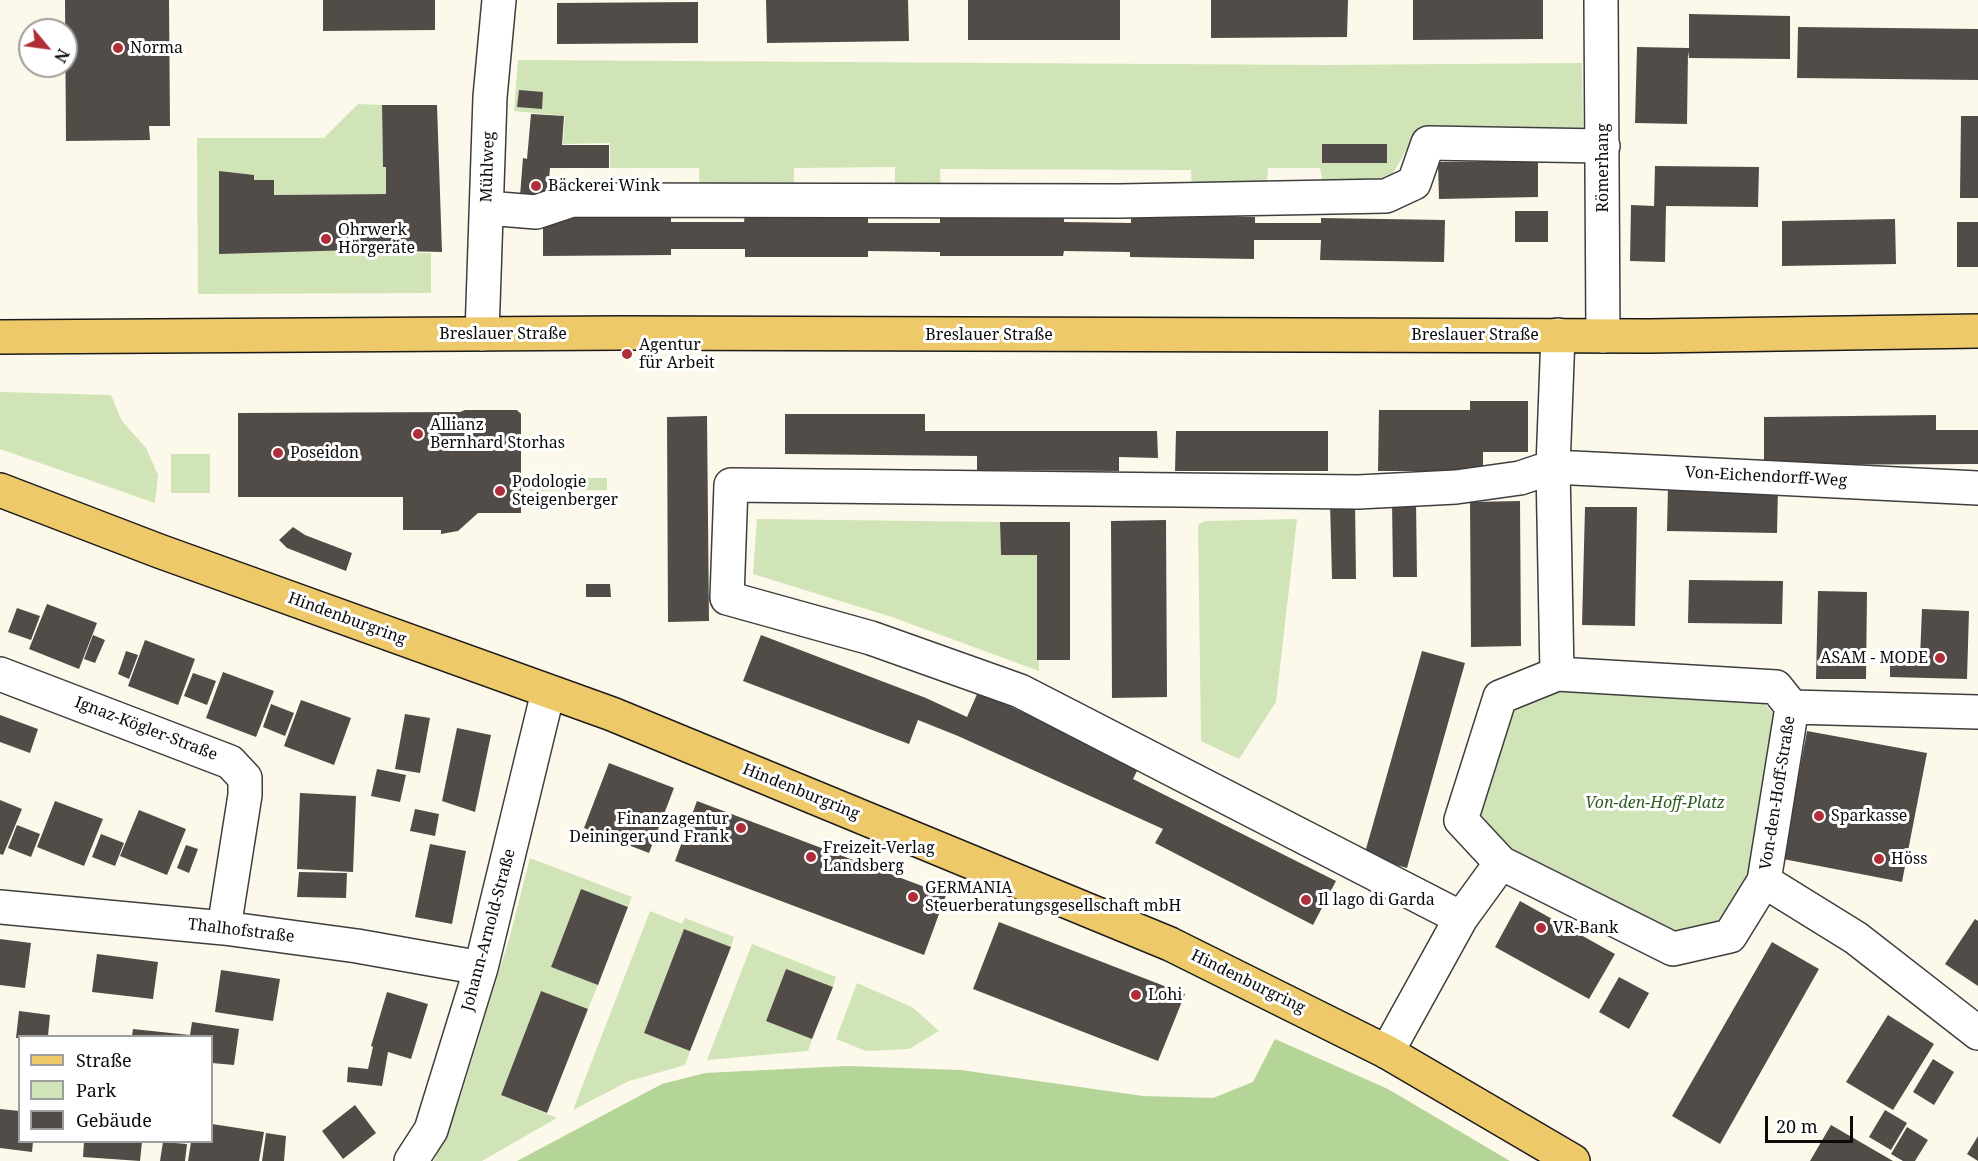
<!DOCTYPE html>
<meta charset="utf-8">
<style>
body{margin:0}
#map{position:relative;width:1978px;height:1161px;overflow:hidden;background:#fdf9ea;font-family:"Noto Serif",serif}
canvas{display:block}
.legend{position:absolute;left:18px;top:1035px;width:195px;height:108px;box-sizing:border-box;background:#fff;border:2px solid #9d9d9d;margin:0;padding:8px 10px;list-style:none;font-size:18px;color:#0b0b0b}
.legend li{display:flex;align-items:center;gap:12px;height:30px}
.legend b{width:30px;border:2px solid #9d9d9d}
.north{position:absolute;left:18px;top:18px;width:60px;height:60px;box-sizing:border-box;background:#fff;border:2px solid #9d9d9d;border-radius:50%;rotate:119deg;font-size:16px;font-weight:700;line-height:24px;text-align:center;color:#0b0b0b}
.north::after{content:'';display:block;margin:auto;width:21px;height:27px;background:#af2e39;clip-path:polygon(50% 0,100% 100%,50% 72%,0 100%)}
.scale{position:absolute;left:1765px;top:1116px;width:88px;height:27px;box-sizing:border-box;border:3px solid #0b0b0b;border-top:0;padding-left:8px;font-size:18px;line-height:21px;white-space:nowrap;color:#0b0b0b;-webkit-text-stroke:4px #fff;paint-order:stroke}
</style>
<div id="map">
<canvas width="1978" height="1161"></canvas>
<ul class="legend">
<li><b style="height:8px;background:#eec969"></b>Straße</li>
<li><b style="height:16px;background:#d0e4b7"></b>Park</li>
<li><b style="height:16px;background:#524c48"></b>Gebäude</li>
</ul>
<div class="north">N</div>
<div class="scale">20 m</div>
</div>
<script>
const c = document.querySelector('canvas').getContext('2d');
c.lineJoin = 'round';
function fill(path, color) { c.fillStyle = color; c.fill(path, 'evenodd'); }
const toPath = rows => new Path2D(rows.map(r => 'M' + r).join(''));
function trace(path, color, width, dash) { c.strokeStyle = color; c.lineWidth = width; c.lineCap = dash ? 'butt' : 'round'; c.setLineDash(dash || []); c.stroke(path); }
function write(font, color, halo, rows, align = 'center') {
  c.font = font + ' "Noto Serif",serif'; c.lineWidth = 6; c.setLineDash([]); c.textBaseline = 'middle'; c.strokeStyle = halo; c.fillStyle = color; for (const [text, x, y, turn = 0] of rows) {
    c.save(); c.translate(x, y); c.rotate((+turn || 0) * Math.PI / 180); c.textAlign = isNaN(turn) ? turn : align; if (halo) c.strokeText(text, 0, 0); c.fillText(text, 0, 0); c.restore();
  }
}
fill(toPath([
 [518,60,1325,65,1582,63,1583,132,1414,137,1385,187,1324,188,1320,168,1268,168,1266,194,1192,192,1191,170,940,169,941,191,895,191,895,167,794,168,794,193,700,193,699,168,610,168,610,143,563,144,565,116,514,111],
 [358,104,382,105,383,167,386,167,386,194,274,195,274,180,254,180,253,175,219,172,219,253,386,249,387,252,431,253,431,293,198,294,197,138,324,138],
 [0,392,111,395,122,421,146,448,158,475,155,503,0,449],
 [171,454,210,454,210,493,171,493],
 [529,478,607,478,607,490,529,491],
 [757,519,1000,522,1001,555,1037,555,1039,671,892,617,753,574],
 [1297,519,1276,702,1239,759,1201,741,1198,525,1205,521],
 [1557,691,1763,702,1774,714,1751,880,1721,922,1678,932,1508,849,1481,815,1514,710],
 [530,858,632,897,628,907,581,889,551,967,598,985,588,1009,541,991,501,1095,557,1118,482,1161,434,1161,458,1105,510,936],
 [650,911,682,924,685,918,734,937,731,947,684,929,644,1033,690,1051,685,1065,629,1081,573,1110],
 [752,944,836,977,833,987,786,969,766,1020,812,1039,808,1051,707,1060],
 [857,983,912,1007,939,1031,909,1049,866,1051,836,1039]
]), '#d0e4b7');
fill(toPath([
 [1275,1039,1388,1089,1510,1161,517,1161,662,1084,705,1073,847,1066,961,1070,1143,1096,1213,1098,1253,1082]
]), '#b5d497');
fill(toPath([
 [65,0,169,0,170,126,149,126,150,140,66,141],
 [323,0,435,0,435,30,323,31],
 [766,0,908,0,909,41,767,43],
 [968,0,1120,0,1120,40,968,40],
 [1211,0,1348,0,1347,37,1211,38],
 [1413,0,1543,0,1543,39,1413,40],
 [698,2,698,43,557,44,557,3],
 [1689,14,1790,16,1790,59,1689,58,1688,51,1687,124,1635,123,1637,47,1689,48],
 [1798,27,1978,29,1978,80,1797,78],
 [519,90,543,92,542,109,517,107],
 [382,105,437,105,442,252,355,250,219,254,219,171,254,175,254,180,274,180,274,195,386,194,386,167,383,167],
 [531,114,564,116,562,145,609,145,609,168,550,168,547,202,520,196,523,158,527,159],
 [1961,116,1978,116,1978,198,1960,198],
 [1322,144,1387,144,1387,163,1322,163],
 [1538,161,1538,197,1439,199,1438,162],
 [1655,166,1759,167,1758,207,1666,206,1665,262,1630,261,1631,205,1654,206],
 [1515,211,1548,211,1548,242,1515,242],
 [745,214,868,215,868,223,940,223,940,215,1064,215,1064,222,1131,223,1131,214,1255,217,1255,223,1321,223,1321,218,1445,220,1444,262,1320,260,1321,240,1254,240,1254,259,1130,257,1130,252,1064,251,1063,256,940,256,940,252,868,251,868,257,745,257,745,249,671,249,671,255,543,256,543,217,671,217,671,222,744,222],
 [1895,219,1896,264,1782,266,1782,221],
 [1957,222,1978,222,1978,267,1957,267],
 [1470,401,1528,401,1528,452,1483,452,1483,471,1378,471,1379,410,1470,410],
 [465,410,517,410,521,414,521,513,478,513,458,531,441,534,441,530,403,530,403,497,238,497,238,413,460,412],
 [785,414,925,414,925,431,1157,431,1158,458,1119,457,1119,471,977,470,977,456,785,454],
 [1936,415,1936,430,1978,430,1978,464,1764,465,1764,417],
 [707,416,709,621,668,622,667,417],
 [1176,431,1328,431,1328,471,1175,471],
 [1668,486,1778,489,1777,533,1667,531],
 [1392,500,1416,500,1417,577,1393,577],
 [1355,501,1356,579,1332,579,1330,502],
 [1520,501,1521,646,1471,647,1470,502],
 [1585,507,1637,507,1635,626,1582,625],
 [1166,520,1167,697,1112,698,1111,521],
 [1000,522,1070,522,1070,660,1037,660,1037,555,1001,555],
 [293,527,305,535,352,553,346,571,287,548,279,540],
 [1689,580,1783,581,1782,624,1688,623],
 [586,584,610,584,611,597,586,597],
 [1818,591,1867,592,1866,679,1816,679],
 [47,604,97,623,79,669,29,649],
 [17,608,40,616,31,640,8,632],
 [1922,609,1969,611,1967,679,1890,677,1890,658,1920,658],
 [93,635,105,640,95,663,84,659],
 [761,635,926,698,967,717,978,692,1140,765,1133,779,1336,881,1313,925,1155,843,1163,829,958,736,918,720,909,744,743,681],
 [145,640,195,659,178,705,128,686],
 [126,651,138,655,129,679,118,674],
 [1422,651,1465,663,1407,868,1364,856],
 [223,672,274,691,256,737,206,718],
 [193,673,216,681,207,705,184,696],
 [301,700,351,718,334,765,284,746],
 [271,704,294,713,285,736,263,727],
 [405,714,430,718,420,773,395,769],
 [0,715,38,729,30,753,0,742],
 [457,728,491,735,475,812,442,801],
 [1807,731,1927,753,1902,882,1783,859],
 [609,763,674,788,649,853,584,828],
 [377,769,406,775,400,802,371,796],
 [300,793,356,796,353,872,297,869],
 [0,800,22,809,3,855,0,854],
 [55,801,103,819,84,866,37,847],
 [697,801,946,895,924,955,675,861],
 [415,809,439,814,435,836,410,831],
 [139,810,186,829,167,875,120,856],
 [17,825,40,834,31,857,8,848],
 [101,834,124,843,115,866,92,857],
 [430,844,466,851,452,924,415,917],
 [186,845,198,849,189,873,177,868],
 [299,872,347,873,346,898,297,897],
 [581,889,628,907,598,985,551,967],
 [1520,901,1615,954,1589,999,1495,947],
 [1975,919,1978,921,1978,986,1945,964],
 [999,922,1185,994,1158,1061,973,989],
 [684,929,731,947,690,1051,644,1033],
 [0,939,31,943,25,988,0,985],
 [1772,942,1819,969,1720,1144,1672,1116],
 [97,954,158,962,153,999,92,992],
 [786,969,833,987,812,1039,766,1021],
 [221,970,280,979,273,1021,215,1012],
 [1619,977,1649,993,1629,1029,1599,1012],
 [541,991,588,1009,547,1113,501,1095],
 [387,992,428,1004,411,1059,388,1052,382,1086,347,1082,348,1067,368,1069,373,1047,371,1046],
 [19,1011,50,1015,48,1036,16,1038],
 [1888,1015,1934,1044,1893,1110,1846,1082],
 [192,1022,239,1029,234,1065,212,1063,212,1036,132,1036,133,1029,190,1035],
 [1933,1059,1954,1072,1934,1105,1913,1092],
 [355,1105,376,1133,343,1159,322,1131],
 [0,1109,20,1111,20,1142,33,1142,32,1152,0,1148],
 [1885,1110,1907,1123,1891,1150,1869,1137],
 [212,1124,264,1132,259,1161,188,1161,191,1142,212,1142],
 [1831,1125,1893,1161,1810,1161],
 [1907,1127,1928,1140,1915,1161,1903,1161,1891,1154],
 [266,1133,286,1136,284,1161,262,1161],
 [1978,1136,1978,1161,1967,1154],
 [84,1142,142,1142,140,1161,83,1157],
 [163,1142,187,1144,185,1161,160,1161]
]), '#524c48');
const minor = toPath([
 [1601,0,1603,336],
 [487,208,536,212,572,200,1120,201,1386,196,1414,183,1428,143,1603,146],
 [482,334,490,97,499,0],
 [0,674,230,762,245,778,245,795,224,928],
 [1792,707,1978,712],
 [1501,863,1673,949,1730,936,1764,881,1792,707,1776,687,1557,674],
 [1764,881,1856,938,1978,1033],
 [0,907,224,928,357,946,481,968],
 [1461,918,1020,691,871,638,727,598,731,485,1358,492,1456,487,1520,478,1553,467,1978,488],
 [1387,1052,1461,918,1501,863,1461,820,1500,697,1557,674,1553,467,1558,335],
 [411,1161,431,1130,481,968,548,692]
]);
const major = toPath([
 [0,337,620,333,1649,336,1978,331],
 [0,490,159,551,612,714,1170,944,1387,1052,1573,1161]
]);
trace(minor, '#3e3e3e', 36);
trace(major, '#1c1c1c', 36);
trace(minor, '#fff', 33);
trace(major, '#eec969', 33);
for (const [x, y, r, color] of [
 [118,48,6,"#af2e39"],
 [536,186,6,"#af2e39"],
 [326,239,6,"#af2e39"],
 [627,354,6,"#af2e39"],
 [418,434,6,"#af2e39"],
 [278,453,6,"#af2e39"],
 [500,491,6,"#af2e39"],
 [1940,658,6,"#af2e39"],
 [1819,816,6,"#af2e39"],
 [741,828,6,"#af2e39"],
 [811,857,6,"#af2e39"],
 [1879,859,6,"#af2e39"],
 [913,897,6,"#af2e39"],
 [1306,900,6,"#af2e39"],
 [1541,928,6,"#af2e39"],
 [1136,995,6,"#af2e39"]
]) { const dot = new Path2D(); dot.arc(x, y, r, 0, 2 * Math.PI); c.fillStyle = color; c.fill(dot); trace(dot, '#fff', 2); }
write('16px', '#0b0b0b', '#fff', [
 ["Norma",130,48],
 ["Bäckerei Wink",548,186],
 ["Ohrwerk",338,230],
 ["Hörgeräte",338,248],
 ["Agentur",639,345],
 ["für Arbeit",639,363],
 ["Allianz",430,425],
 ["Bernhard Storhas",430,443],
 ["Poseidon",290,453],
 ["Podologie",512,482],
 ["Steigenberger",512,500],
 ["ASAM - MODE",1928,658,"right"],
 ["Sparkasse",1831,816],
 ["Finanzagentur",729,819,"right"],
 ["Deininger und Frank",729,837,"right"],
 ["Freizeit-Verlag",823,848],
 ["Landsberg",823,866],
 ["Höss",1891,859],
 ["GERMANIA",925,888],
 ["Steuerberatungsgesellschaft mbH",925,906],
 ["Il lago di Garda",1318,900],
 ["VR-Bank",1553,928],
 ["Lohi",1148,995]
], 'left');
write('16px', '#0b0b0b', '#fff', [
 ["Mühlweg",488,167,-88],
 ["Römerhang",1603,168,-90],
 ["Breslauer Straße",503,334],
 ["Breslauer Straße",989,335],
 ["Breslauer Straße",1475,335],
 ["Von-Eichendorff-Weg",1766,477,3],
 ["Hindenburgring",347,619,20],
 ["Ignaz-Kögler-Straße",146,729,21],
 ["Hindenburgring",801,792,22],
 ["Von-den-Hoff-Straße",1778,793,-81],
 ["Johann-Arnold-Straße",489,930,-75],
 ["Thalhofstraße",241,931,7],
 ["Hindenburgring",1248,982,26]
]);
write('italic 16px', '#2f5c21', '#fff', [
 ["Von-den-Hoff-Platz",1655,803]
]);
</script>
